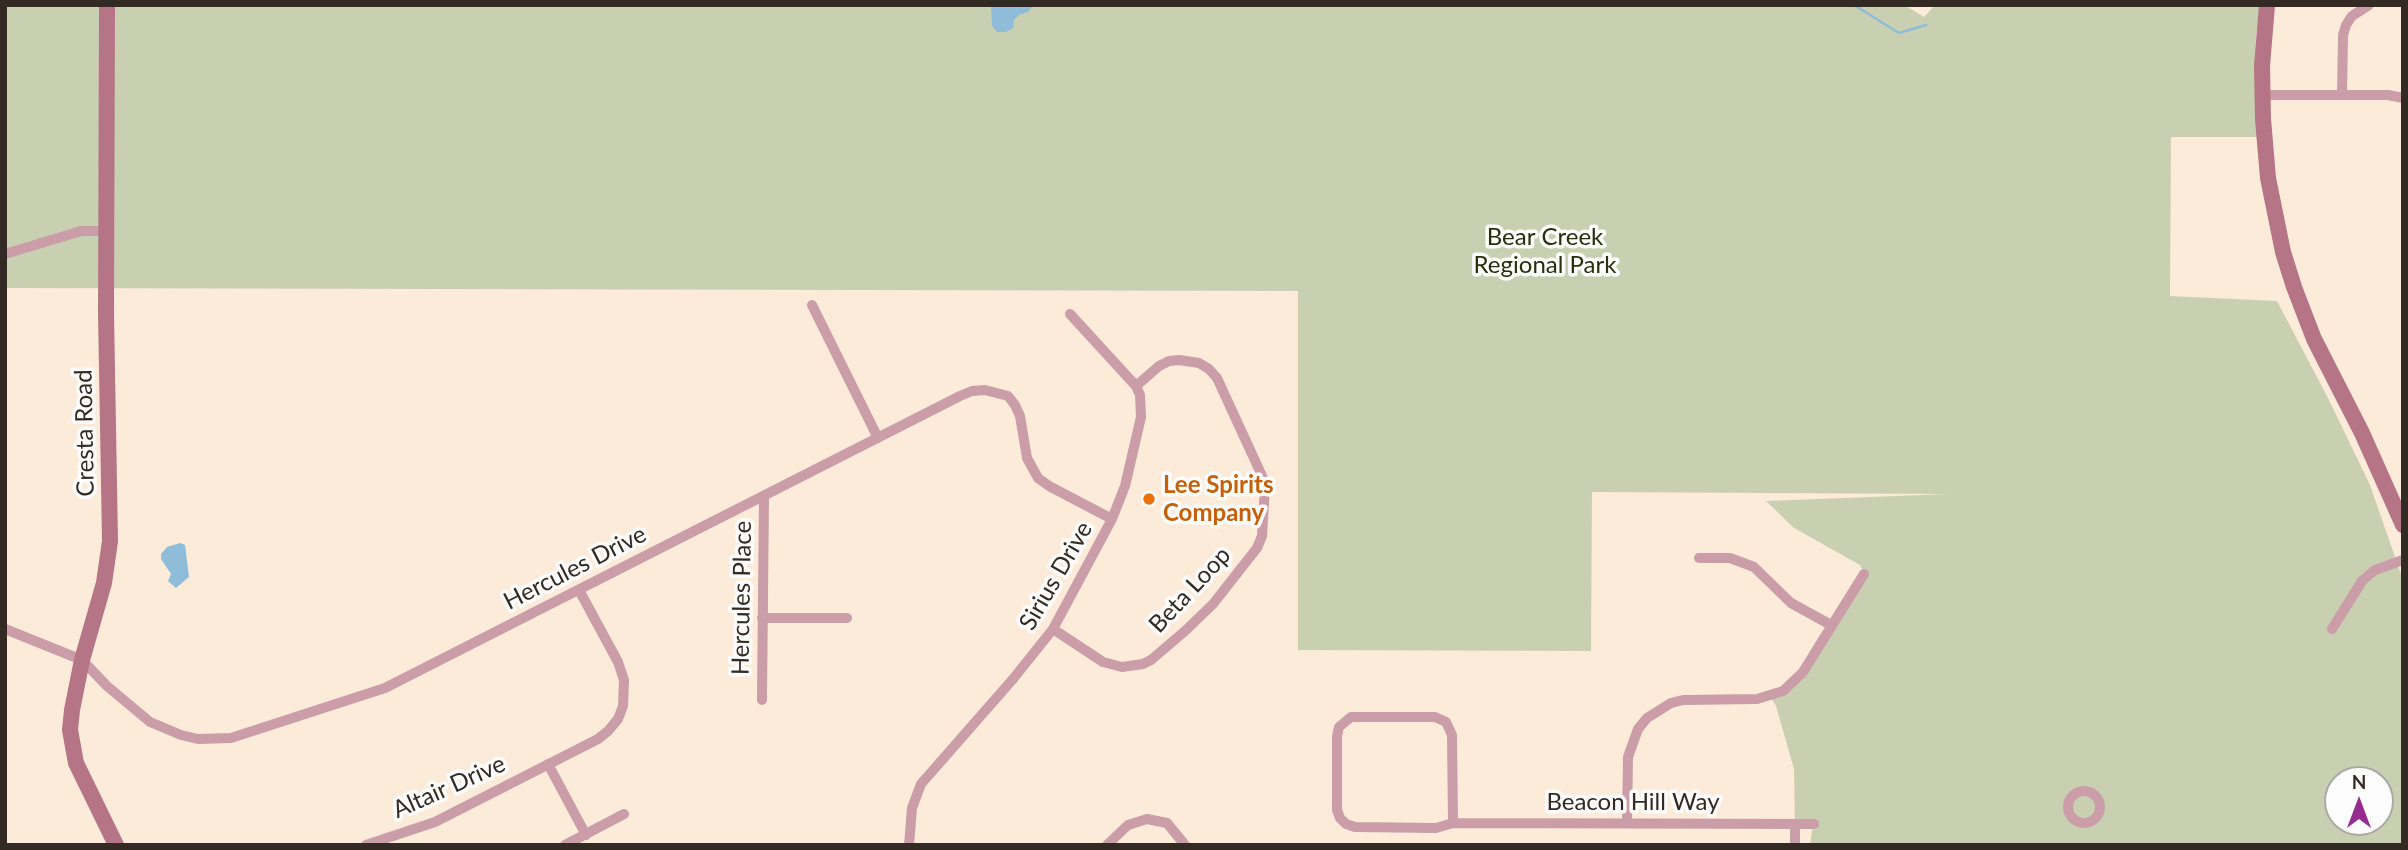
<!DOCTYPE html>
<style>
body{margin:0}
#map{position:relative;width:2408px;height:850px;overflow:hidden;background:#fdebda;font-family:Lato,sans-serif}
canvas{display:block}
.frame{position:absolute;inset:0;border:7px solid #332b23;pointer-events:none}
.north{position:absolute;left:2324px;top:766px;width:70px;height:70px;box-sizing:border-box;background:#fcfcfc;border:2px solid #aca8a5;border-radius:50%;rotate:0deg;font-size:19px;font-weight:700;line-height:28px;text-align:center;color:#332b23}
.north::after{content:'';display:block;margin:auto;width:24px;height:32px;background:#962c8f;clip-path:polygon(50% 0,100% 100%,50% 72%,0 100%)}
</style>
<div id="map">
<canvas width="2408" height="850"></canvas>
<div class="frame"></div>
<div class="north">N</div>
</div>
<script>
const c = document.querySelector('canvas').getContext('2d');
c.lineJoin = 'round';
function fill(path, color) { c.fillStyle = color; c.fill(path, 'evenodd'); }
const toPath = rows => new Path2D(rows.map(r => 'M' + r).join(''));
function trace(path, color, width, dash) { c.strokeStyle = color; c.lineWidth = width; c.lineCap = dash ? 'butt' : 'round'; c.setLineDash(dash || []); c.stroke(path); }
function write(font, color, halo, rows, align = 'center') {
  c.font = font + ' Lato,sans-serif'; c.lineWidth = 7; c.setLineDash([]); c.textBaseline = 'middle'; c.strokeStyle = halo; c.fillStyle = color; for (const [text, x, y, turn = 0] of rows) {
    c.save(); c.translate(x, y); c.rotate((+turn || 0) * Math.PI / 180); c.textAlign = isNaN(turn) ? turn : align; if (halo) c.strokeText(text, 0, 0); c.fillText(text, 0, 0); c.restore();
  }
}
fill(toPath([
 [5,5,1904,5,1924,17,1935,5,2260,5,2256,36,2255,71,2260,137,2171,137,2170,296,2277,301,2328,398,2370,485,2403,580,2403,845,1810,845,1813,824,1795,824,1794,769,1776,706,1770,696,1794,682,1864,573,1860,565,1794,528,1766,501,1948,494,1592,492,1591,651,1298,650,1298,291,5,288],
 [2338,780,2380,780,2380,822,2338,822]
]), '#c9d0b1');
fill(toPath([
 [991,5,1033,5,1028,12,1019,15,1014,20,1013,28,1006,32,997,32,992,26],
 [180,543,185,545,189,577,176,588,168,581,171,574,161,559,161,554,167,547]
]), '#8fbcd9');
trace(toPath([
 [1854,5,1899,33,1926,25]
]), '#8fbcd9', 2.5);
trace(toPath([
 [2261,95,2388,95,2403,98],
 [2342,95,2343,35,2346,25,2352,16,2369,5],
 [5,254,81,231,106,231],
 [812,305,878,438],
 [1699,558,1730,558,1754,567,1791,603,1831,625],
 [762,618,847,618],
 [5,629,82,660,107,686,150,722,181,735,198,739,231,738,385,688,960,396,972,391,985,390,1008,396,1015,405,1020,416,1027,458,1038,478,1049,486,1112,519],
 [1053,629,1103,662,1122,667,1143,664,1151,660,1185,631,1213,604,1257,548,1262,536,1265,487,1263,478,1217,378,1209,369,1199,363,1179,360,1169,361,1159,366,1136,386],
 [2332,629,2362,581,2375,570,2403,560],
 [762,700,764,496],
 [1351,717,1435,717,1446,722,1452,735,1453,823,1436,828,1355,827,1346,824,1340,818,1337,810,1337,736,1339,727,1351,717],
 [548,764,586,835],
 '2068 807a16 16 0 1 1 32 0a16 16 0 1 1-32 0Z',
 [1627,822,1628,757,1638,729,1647,718,1671,703,1683,700,1757,699,1783,691,1803,672,1864,574],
 [1453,823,1814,824],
 [366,845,435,822,598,739,608,731,618,719,623,706,624,680,618,662,579,590],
 [565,845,624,814],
 [909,845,912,808,921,784,1013,679,1053,629,1112,519,1125,486,1141,417,1140,395,1136,386,1070,314],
 [1107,845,1128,825,1147,819,1167,823,1185,845],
 [1795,845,1795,824]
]), '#ca9da8', 10);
trace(toPath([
 [107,5,106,313,110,541,104,583,82,660,72,710,70,730,76,763,116,845],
 [2267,5,2262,66,2263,119,2268,178,2283,252,2294,287,2314,339,2362,433,2403,525]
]), '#b57587', 16);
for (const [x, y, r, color] of [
 [1149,499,7,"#e8710a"]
]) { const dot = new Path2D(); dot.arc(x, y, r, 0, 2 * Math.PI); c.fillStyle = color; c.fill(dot); trace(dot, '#fcfcfc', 2.5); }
write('24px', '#2a2f0b', '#fcfcfc', [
 ["Bear Creek",1545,237],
 ["Regional Park",1545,265]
]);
write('24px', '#332b23', '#fcfcfc', [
 ["Cresta Road",85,433,-91],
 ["Hercules Drive",575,568,-27],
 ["Sirius Drive",1056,576,-60],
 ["Beta Loop",1190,590,-47],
 ["Hercules Place",742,598,-89],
 ["Altair Drive",449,787,-24],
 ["Beacon Hill Way",1633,802]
]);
write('bold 24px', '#c56008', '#fcfcfc', [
 ["Lee Spirits",1163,485],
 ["Company",1163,513]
], 'left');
</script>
